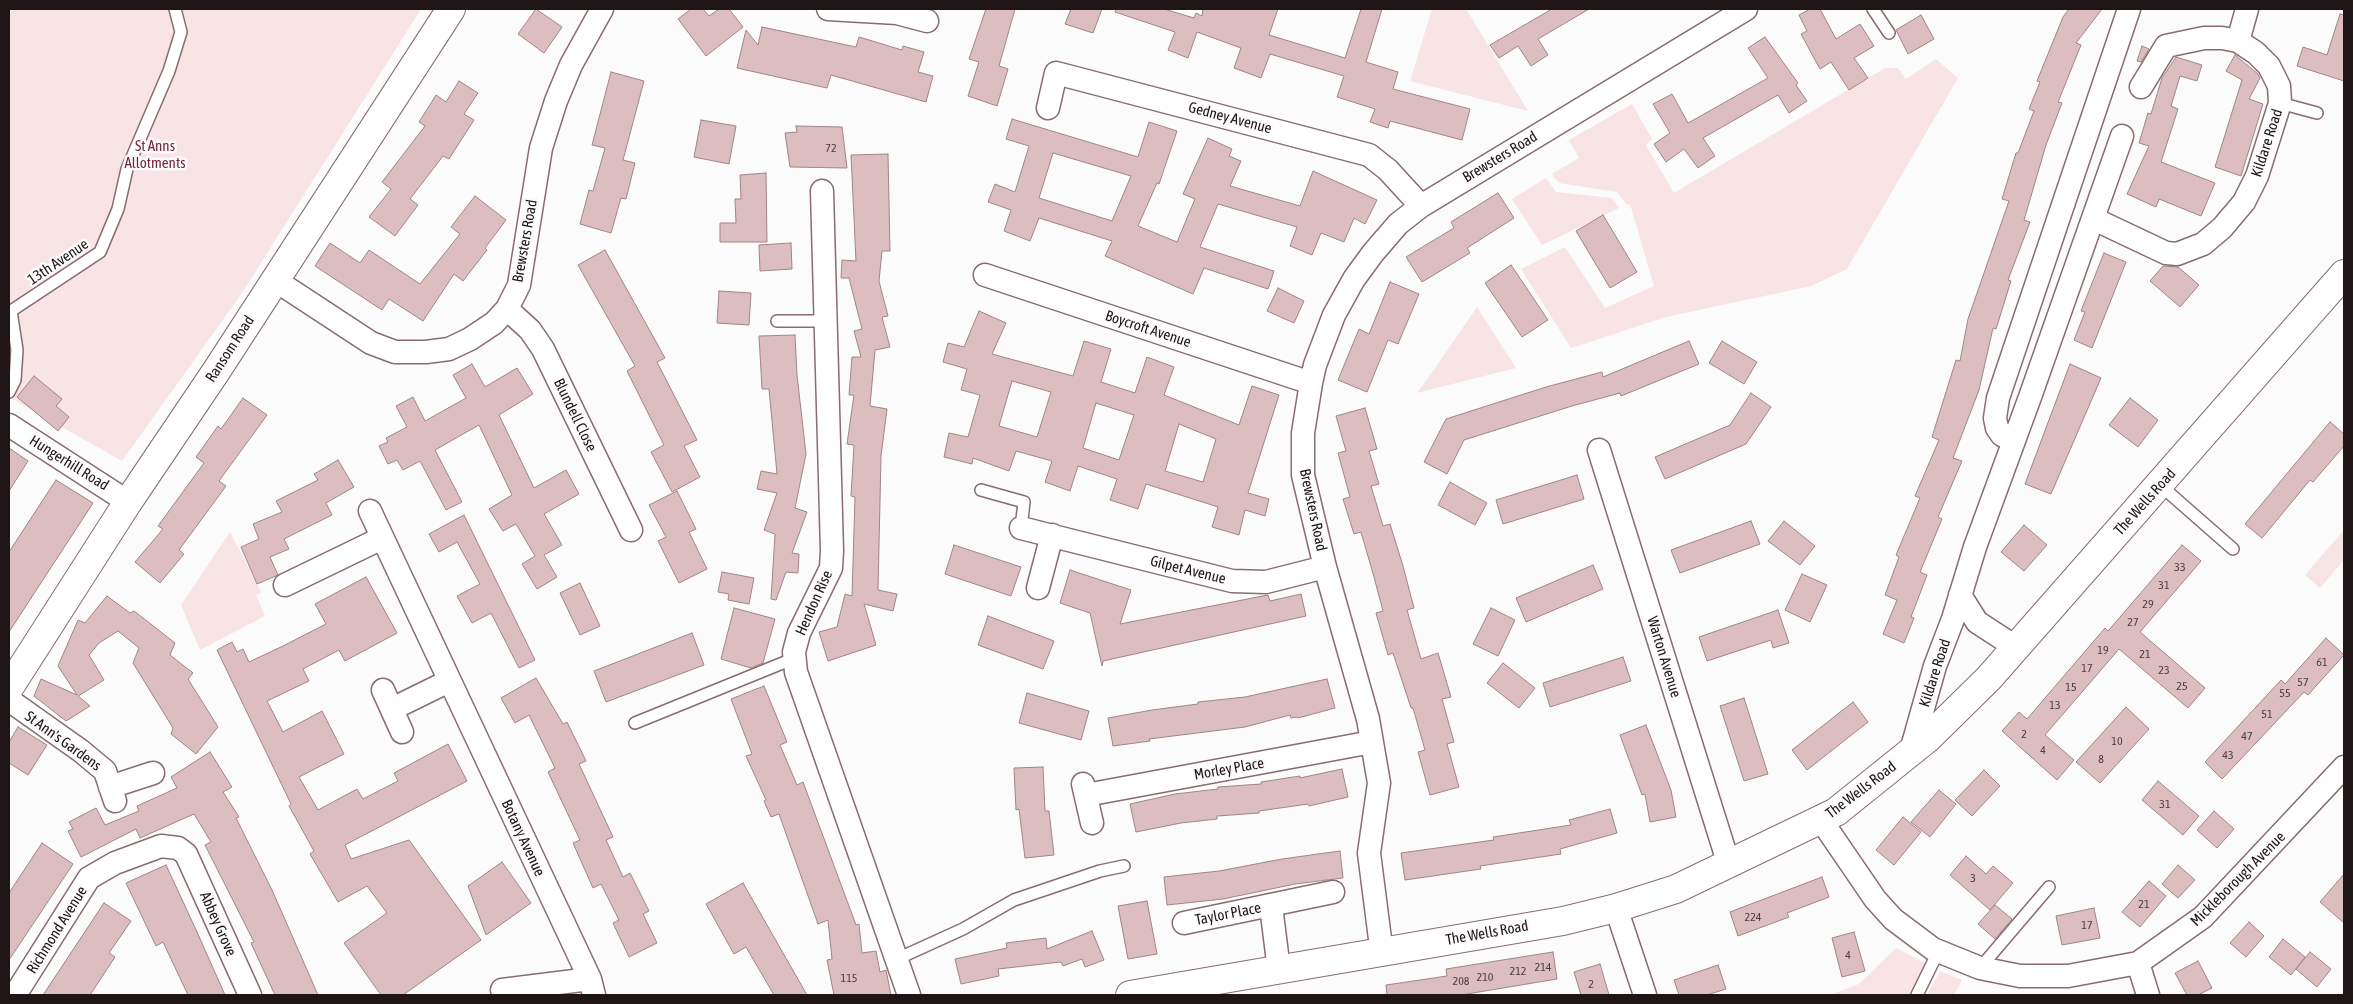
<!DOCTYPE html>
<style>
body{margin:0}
#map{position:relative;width:2353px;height:1004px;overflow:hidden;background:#fbfbfb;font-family:"Asap Condensed",sans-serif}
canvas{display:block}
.frame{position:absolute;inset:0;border:10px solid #1f1416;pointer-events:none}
</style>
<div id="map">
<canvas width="2353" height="1004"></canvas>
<div class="frame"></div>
</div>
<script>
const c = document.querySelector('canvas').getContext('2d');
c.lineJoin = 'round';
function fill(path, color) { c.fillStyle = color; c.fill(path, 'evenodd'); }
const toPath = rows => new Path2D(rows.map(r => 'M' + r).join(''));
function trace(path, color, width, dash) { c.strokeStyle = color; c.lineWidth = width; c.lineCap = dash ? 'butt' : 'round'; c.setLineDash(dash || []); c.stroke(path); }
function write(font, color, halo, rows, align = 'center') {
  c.font = font + ' "Asap Condensed",sans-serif'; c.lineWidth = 5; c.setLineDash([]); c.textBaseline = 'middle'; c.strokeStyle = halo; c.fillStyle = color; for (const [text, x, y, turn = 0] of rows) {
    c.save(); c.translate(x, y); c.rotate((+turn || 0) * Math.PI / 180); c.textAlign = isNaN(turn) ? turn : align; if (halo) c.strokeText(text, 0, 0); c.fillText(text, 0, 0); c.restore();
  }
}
fill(toPath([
 [9,9,421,9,242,293,122,461,9,397],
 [1432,9,1466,9,1528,111,1410,81],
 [1936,59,1958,78,1847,269,1811,286,1666,317,1571,348,1521,269,1565,247,1605,308,1654,286,1630,204,1627,205,1617,192,1559,183,1552,174,1579,158,1569,140,1632,104,1652,139,1646,145,1674,193,1885,68,1898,68,1906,79],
 [1546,178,1556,192,1612,198,1619,208,1542,245,1512,199],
 [1477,307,1516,368,1417,393,1431,374],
 [2344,530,2344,560,2320,588,2305,575],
 [230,532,261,592,256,595,265,616,200,650,181,605],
 [1896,948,1927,964,1911,995,1830,995,1859,984],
 [1940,971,1962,980,1954,995,1927,995]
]), '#f8e3e5');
const building = toPath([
 [536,9,562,27,544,53,518,34,536,9],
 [691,9,703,9,709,16,719,9,729,9,743,27,706,56,678,19,691,9],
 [986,9,1015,9,999,66,1008,69,997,106,968,96,979,62,969,59,986,9],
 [1071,9,1102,9,1093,33,1065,24,1071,9],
 [1116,9,1164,9,1194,18,1196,13,1202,16,1203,9,1278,9,1269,35,1345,58,1361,9,1382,9,1366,62,1398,72,1393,89,1470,109,1462,140,1390,121,1388,128,1370,122,1375,109,1337,97,1344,76,1270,54,1261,78,1234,68,1241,48,1197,32,1188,58,1168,50,1175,32,1115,12,1116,9],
 [1552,9,1589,9,1538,39,1548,55,1531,66,1518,46,1499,58,1490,45,1552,9],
 [1810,9,1820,9,1836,39,1860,24,1874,46,1854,58,1868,78,1849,90,1831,62,1820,69,1801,34,1807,31,1799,15,1810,9],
 [2069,9,2102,9,2076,43,2081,45,2058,102,2062,103,2046,145,2024,220,2030,222,2008,280,2011,281,1996,329,1993,328,1979,390,1953,458,1962,461,1938,517,1942,519,1920,572,1927,575,1911,617,1914,618,1904,643,1883,634,1897,600,1885,595,1899,557,1896,555,1920,498,1915,496,1939,440,1932,437,1956,360,1960,361,1968,319,2009,201,2002,199,2016,153,2018,153,2034,111,2029,109,2040,82,2037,81,2063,17,2069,9],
 [2340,14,2344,15,2344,81,2297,66,2303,47,2327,55,2340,14],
 [1921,15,1934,39,1908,54,1896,30,1921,15],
 [762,27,856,47,859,37,902,50,903,46,924,52,918,72,933,76,926,102,831,75,827,88,737,68,746,30,758,45,762,27],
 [1765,37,1798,83,1796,85,1807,101,1789,113,1778,95,1703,138,1715,156,1698,168,1684,149,1666,162,1654,144,1670,133,1653,104,1672,94,1688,123,1768,78,1748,48,1765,37],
 [2142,46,2149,49,2141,62,2137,61,2142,46],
 [2235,55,2258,74,2260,78,2249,99,2263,104,2241,176,2215,167,2242,80,2226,71,2235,55],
 [2176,57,2202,65,2197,81,2180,76,2171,106,2178,109,2161,162,2215,183,2201,216,2159,199,2156,207,2127,194,2149,146,2139,143,2148,113,2151,114,2162,78,2176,57],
 [611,72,644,81,623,160,635,163,626,199,621,198,611,233,580,224,589,190,593,191,605,148,592,145,611,72],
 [459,81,478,93,464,114,474,120,449,159,443,156,410,199,418,205,395,236,369,217,391,189,382,182,425,126,419,122,436,95,446,102,459,81],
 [1012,119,1138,157,1149,122,1177,131,1159,184,1157,183,1138,226,1177,242,1195,199,1183,194,1208,138,1232,149,1229,156,1241,161,1230,186,1300,206,1313,171,1377,200,1365,224,1354,218,1344,242,1321,233,1312,255,1290,246,1297,227,1218,204,1200,247,1274,271,1268,289,1204,268,1193,294,1105,256,1112,241,1039,218,1030,241,1004,231,1011,210,988,202,995,184,1015,192,1029,146,1006,139,1012,119],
 [1053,153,1131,176,1112,221,1039,198,1053,153],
 [701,120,736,126,729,164,694,157,701,120],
 [796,126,842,127,847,168,790,167,785,133,797,132,796,126],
 [888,154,890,251,882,251,879,281,888,316,882,317,890,347,875,350,870,406,887,409,881,456,878,590,897,594,893,611,864,604,876,645,828,661,819,632,837,627,845,594,852,596,855,497,851,496,854,445,847,444,854,395,849,395,852,357,861,357,854,331,862,329,849,278,841,278,842,260,856,261,851,155,888,154],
 [766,173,767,242,720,242,720,223,736,223,735,199,741,199,740,175,766,173],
 [1498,193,1514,218,1467,248,1470,253,1422,282,1406,257,1454,228,1451,222,1498,193],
 [475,196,506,220,485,248,487,250,463,281,454,274,423,321,389,299,382,310,315,266,330,243,360,263,369,250,420,284,460,234,451,227,475,196],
 [1603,215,1637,272,1610,288,1576,231,1603,215],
 [791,243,792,269,760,271,759,245,791,243],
 [605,250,665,358,657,362,697,440,684,446,700,477,672,492,651,452,664,445,627,371,635,366,578,265,605,250],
 [2104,253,2126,262,2092,348,2074,340,2085,312,2081,311,2104,253],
 [1511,265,1548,320,1522,337,1485,283,1511,265],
 [2163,266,2178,267,2199,285,2180,307,2150,281,2163,266],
 [1390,282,1419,294,1398,344,1388,340,1367,392,1338,380,1359,329,1369,334,1390,282],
 [1278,288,1304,301,1294,323,1267,311,1278,288],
 [719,291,751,293,749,325,717,323,719,291],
 [979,311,1006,323,992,354,1073,376,1084,341,1111,349,1101,382,1135,393,1147,357,1174,367,1164,395,1239,425,1252,386,1279,395,1248,493,1269,499,1265,516,1245,510,1239,535,1212,527,1218,507,1146,484,1138,509,1110,500,1117,479,1078,466,1070,491,1045,482,1052,461,1016,451,1009,471,973,458,972,464,944,457,949,433,968,437,980,395,961,390,967,369,943,362,948,343,964,347,979,311],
 [1012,381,1051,392,1037,437,999,426,1012,381],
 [1096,403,1134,415,1119,460,1083,448,1096,403],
 [1179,424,1216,439,1203,482,1165,471,1179,424],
 [795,335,797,375,806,454,795,508,807,512,792,553,799,554,798,573,786,572,776,600,771,599,775,534,764,530,777,493,757,489,761,471,777,474,769,389,762,389,759,336,795,335],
 [1689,341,1699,364,1621,396,1620,393,1572,406,1464,440,1447,474,1424,462,1446,419,1546,387,1602,372,1603,377,1689,341],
 [1722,341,1757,362,1744,384,1709,363,1722,341],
 [472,364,485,387,517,368,533,394,499,415,534,488,566,470,579,494,544,514,562,545,544,555,557,577,537,589,522,564,535,556,516,524,503,531,489,509,512,495,479,425,435,450,462,502,446,510,420,461,403,470,397,460,388,464,379,446,388,442,386,438,407,427,396,406,413,397,425,421,466,398,453,375,472,364],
 [2070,364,2101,378,2051,494,2025,484,2070,364],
 [34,376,62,399,56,406,69,417,58,431,17,397,34,376],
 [1751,393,1771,407,1746,444,1665,479,1655,457,1730,425,1751,393],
 [243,398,267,415,219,481,226,486,179,550,184,554,160,583,135,562,163,529,158,526,204,463,196,457,218,426,221,429,243,398],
 [2130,398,2158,420,2138,447,2109,425,2130,398],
 [1365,408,1377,449,1369,451,1379,484,1371,486,1383,526,1390,524,1403,566,1414,608,1407,610,1421,659,1438,653,1451,697,1442,699,1454,742,1447,744,1459,787,1430,795,1418,752,1425,750,1413,708,1411,708,1393,653,1388,655,1376,613,1383,611,1374,577,1361,532,1354,534,1343,499,1350,497,1338,453,1346,451,1336,416,1365,408],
 [2330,422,2344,434,2344,446,2313,482,2310,480,2262,538,2245,524,2330,422],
 [9,448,28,461,9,491,9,448],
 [338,460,354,487,326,503,332,515,284,539,289,549,270,557,278,575,257,584,241,547,259,539,253,524,282,512,276,501,318,480,314,474,338,460],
 [1577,475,1584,499,1503,524,1496,500,1577,475],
 [56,480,93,503,9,632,9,552,56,480],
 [1450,482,1487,503,1475,525,1438,505,1450,482],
 [677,491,696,529,689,532,707,569,679,583,658,541,666,537,649,505,677,491],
 [464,515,535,660,519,668,491,613,472,623,457,596,480,584,457,542,439,552,429,534,464,515],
 [1751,521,1760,544,1680,573,1671,550,1751,521],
 [1784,521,1815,546,1800,565,1768,541,1784,521],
 [2024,525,2047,545,2024,571,2001,552,2024,525],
 [954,545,1021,567,1011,596,945,574,954,545],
 [2182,545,2201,561,2140,632,2205,688,2188,708,2119,649,2045,735,2074,760,2057,780,2002,731,2019,712,2027,719,2105,628,2108,631,2182,545],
 [1593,565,1603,589,1526,622,1516,598,1593,565],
 [1070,570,1131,590,1120,624,1268,595,1270,601,1301,594,1306,616,1103,661,1102,666,1090,613,1060,603,1070,570],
 [722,572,754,578,749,604,728,600,729,594,718,592,722,572],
 [1802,574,1827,585,1810,622,1785,610,1802,574],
 [366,577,397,633,345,661,339,650,303,669,309,681,267,701,283,732,322,711,344,754,299,777,318,810,357,789,363,799,398,781,394,773,448,744,467,781,345,845,351,859,409,840,481,940,403,995,381,995,344,943,387,913,367,886,338,902,310,854,314,851,289,806,291,804,217,650,232,642,237,652,243,649,249,662,283,646,326,624,315,604,366,577],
 [580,583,600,626,580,635,560,593,580,583],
 [107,596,130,613,134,611,175,643,170,655,193,673,188,679,218,727,196,754,171,734,173,728,133,663,139,648,118,631,99,643,89,655,104,680,78,696,90,706,66,721,34,696,41,679,77,695,58,666,78,620,85,623,107,596],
 [734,608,775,619,763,663,751,668,721,659,734,608],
 [1491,608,1515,620,1498,656,1473,644,1491,608],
 [1778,610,1789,643,1773,648,1771,640,1707,661,1699,637,1778,610],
 [988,616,1054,641,1043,669,978,645,988,616],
 [692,633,704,665,606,702,594,671,692,633],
 [2326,638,2344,655,2308,695,2304,692,2222,779,2205,762,2281,680,2285,684,2326,638],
 [1623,657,1631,681,1550,707,1543,683,1623,657],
 [1503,663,1535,688,1519,708,1487,683,1503,663],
 [536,678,563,724,567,722,586,761,579,764,613,837,606,840,623,877,630,873,649,911,643,914,657,943,629,957,613,923,619,920,601,884,593,888,573,843,580,840,548,772,555,768,529,715,515,723,501,698,536,678],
 [1327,679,1335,708,1298,718,1297,717,1291,718,1290,715,1245,727,1149,739,1150,741,1113,746,1108,718,1152,710,1198,704,1198,702,1245,697,1327,679],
 [764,686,787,742,780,745,797,785,803,782,856,925,859,924,862,953,876,951,880,972,886,970,891,995,834,995,827,960,832,959,828,920,818,924,779,814,771,817,764,801,766,800,746,756,752,754,731,699,764,686],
 [1027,693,1089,711,1081,740,1019,723,1027,693],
 [1744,698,1768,774,1744,781,1720,706,1744,698],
 [1853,702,1868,722,1807,770,1792,750,1853,702],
 [2126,707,2149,729,2100,783,2076,762,2126,707],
 [1646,725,1671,790,1676,817,1650,822,1645,794,1642,795,1620,735,1646,725],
 [18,727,47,745,28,775,9,763,9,742,18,727],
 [210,752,232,787,223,792,239,817,236,818,272,890,318,995,275,995,251,943,254,942,205,845,211,842,194,814,140,838,136,829,81,857,68,831,73,829,69,822,96,808,105,825,139,811,137,806,177,788,171,777,210,752],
 [1043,767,1045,811,1049,811,1054,855,1025,858,1019,809,1016,810,1014,768,1043,767],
 [1342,769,1348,797,1309,806,1308,804,1259,811,1259,813,1217,816,1217,819,1181,823,1136,832,1130,804,1175,794,1218,789,1218,787,1261,784,1261,782,1300,776,1300,778,1342,769],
 [1984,770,2000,786,1972,816,1955,800,1984,770],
 [2158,781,2199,816,2183,835,2142,800,2158,781],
 [1939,790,1956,804,1930,837,1911,822,1939,790],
 [1610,809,1617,833,1560,849,1561,854,1480,866,1481,869,1405,880,1401,853,1494,840,1493,837,1571,825,1569,820,1610,809],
 [2214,811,2234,829,2217,848,2197,830,2214,811],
 [1903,817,1921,832,1894,865,1876,850,1903,817],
 [42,843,73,864,9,960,9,893,42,843],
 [1340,851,1343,878,1295,884,1223,899,1167,905,1164,877,1219,871,1282,859,1340,851],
 [1966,856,1986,874,1993,866,2013,883,1990,910,1950,875,1966,856],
 [502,862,531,903,486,935,468,886,502,862],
 [166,865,197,932,225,995,188,995,163,942,156,946,126,883,166,865],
 [2178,865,2195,880,2178,898,2162,884,2178,865],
 [2344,874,2344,923,2320,902,2344,874],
 [1822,877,1829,897,1787,913,1789,917,1738,936,1730,912,1822,877],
 [2149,881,2166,896,2140,927,2122,912,2149,881],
 [743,883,807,995,774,995,746,947,734,954,706,904,743,883],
 [1147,901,1157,954,1128,959,1118,906,1147,901],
 [104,903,131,921,109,953,115,957,90,995,43,995,104,903],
 [1995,905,2012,919,1995,939,1978,924,1995,905],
 [2094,908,2100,938,2062,945,2056,916,2094,908],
 [2249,922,2264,936,2246,957,2230,943,2249,922],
 [1092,931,1104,960,1085,967,1082,959,1063,966,1061,962,998,969,999,976,961,984,955,959,1007,948,1006,943,1046,938,1047,949,1092,931],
 [1854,932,1865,971,1842,977,1832,938,1854,932],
 [2283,939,2305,957,2291,975,2269,957,2283,939],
 [1553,952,1557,979,1461,995,1387,995,1386,985,1447,976,1446,969,1553,952],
 [2310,952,2331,969,2317,987,2296,969,2310,952],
 [2198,961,2212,988,2198,995,2187,995,2175,973,2198,961],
 [1600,964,1609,995,1581,995,1574,972,1600,964],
 [1718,965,1726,989,1707,995,1679,995,1674,980,1718,965]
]);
fill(building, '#dcbdc0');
trace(building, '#a18487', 1);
const lane = toPath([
 [1873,9,1889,33],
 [2280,103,2317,113],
 [777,321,825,321],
 [9,392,15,380,17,350,11,311,100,252,118,209,127,169,169,71,181,32,175,9],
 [2160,485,2233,549],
 [981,490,1024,502,1021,528],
 [635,723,795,658],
 [897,959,963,929,1014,900,1100,871,1124,866],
 [1980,968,2049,887],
 [1917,995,1938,952]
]);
const street = toPath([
 [828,9,897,13,927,21],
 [2238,41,2247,9],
 [1048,108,1056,73,1369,155,1388,170,1421,206],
 [822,191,832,551,831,568,799,633,794,652,796,672,909,995],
 [2094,219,2166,253,2177,254,2203,244,2222,228,2244,202,2257,176,2280,103,2279,86,2269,66,2256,53,2238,41,2222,38,2204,38,2166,46,2141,87],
 [985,275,1311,383],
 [275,280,371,343,395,352,426,352,449,349,470,339,494,323,507,309,519,285,541,148,556,101,571,65,602,9],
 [507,309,530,330,543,349,631,530],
 [9,425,128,502],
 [2014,441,2002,435,1997,428,1995,418,1998,398,2129,9],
 [1599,450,1729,865],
 [370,511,590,979,594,995],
 [1021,528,1232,581,1266,582,1325,567],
 [285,585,382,538],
 [1038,588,1052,535],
 [1960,595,1977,622,2017,648],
 [383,690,402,732],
 [9,700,81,751,105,771,115,801],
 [392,709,449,681],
 [1911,751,1935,666,1953,619,1975,547,2030,397,2122,136],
 [1083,784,1092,823],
 [110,787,153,773],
 [1086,795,1372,742],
 [1821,820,1875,899,1893,919,1933,949,1980,968,2020,976,2068,976,2138,963,2203,917,2344,767],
 [1271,906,1279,970],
 [1616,908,1645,995],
 [1184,923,1333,892],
 [1386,951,1380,939,1369,853,1379,783,1368,719,1325,567,1303,475,1303,433,1311,383,1315,365,1334,315,1354,279,1373,253,1398,224,1421,206,1746,9],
 [2138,963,2148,995],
 [502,990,590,979],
 [15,995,89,878,115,863,161,846,178,848,186,854,250,995]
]);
const secondary = toPath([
 [9,688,128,502,217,370,451,9],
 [1130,995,1563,921,1616,908,1676,889,1836,812,1928,738,1989,678,2344,274]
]);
trace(lane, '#886c6f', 14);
trace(street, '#886c6f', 25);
trace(secondary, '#886c6f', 30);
trace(lane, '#fff', 11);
trace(street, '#fff', 22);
trace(secondary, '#fff', 28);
write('12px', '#4e3e40', null, [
 ["72",831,148],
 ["33",2180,567],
 ["31",2164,585],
 ["29",2148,604],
 ["27",2133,622],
 ["19",2103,650],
 ["21",2145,654],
 ["61",2322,662],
 ["17",2087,668],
 ["23",2164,670],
 ["57",2303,682],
 ["25",2182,686],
 ["15",2071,687],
 ["55",2285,693],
 ["13",2055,705],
 ["51",2267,714],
 ["2",2024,734],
 ["47",2247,736],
 ["10",2117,741],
 ["4",2043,750],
 ["43",2228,755],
 ["8",2101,759],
 ["31",2165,804],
 ["3",1973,878],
 ["21",2144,904],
 ["224",1753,917],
 ["17",2087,925],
 ["4",1848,955],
 ["214",1543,967],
 ["212",1518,971],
 ["210",1485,977],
 ["115",849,978],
 ["208",1461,981],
 ["2",1591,984]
]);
write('15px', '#1f1416', '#fbfbfb', [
 ["Gedney Avenue",1230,118,15],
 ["Kildare Road",2267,143,-72],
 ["Brewsters Road",1500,157,-31],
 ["Brewsters Road",525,241,-80],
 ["13th Avenue",58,262,-34],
 ["Boycroft Avenue",1148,329,18],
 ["Ransom Road",230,349,-57],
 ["Blundell Close",575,415,64],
 ["Hungerhill Road",69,463,32],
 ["The Wells Road",2145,502,-48],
 ["Brewsters Road",1313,510,78],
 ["Gilpet Avenue",1188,570,14],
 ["Hendon Rise",814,603,-66],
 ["Warton Avenue",1664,657,73],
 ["Kildare Road",1935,673,-72],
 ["St Ann's Gardens",63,741,36],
 ["Morley Place",1229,769,-10],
 ["The Wells Road",1861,790,-37],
 ["Botany Avenue",523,838,65],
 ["Mickleborough Avenue",2238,879,-45],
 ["Taylor Place",1228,914,-11],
 ["Abbey Grove",218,924,66],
 ["Richmond Avenue",57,930,-58],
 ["The Wells Road",1487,933,-10]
]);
write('15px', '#762838', '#fbfbfb', [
 ["St Anns",155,146],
 ["Allotments",155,163]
]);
</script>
